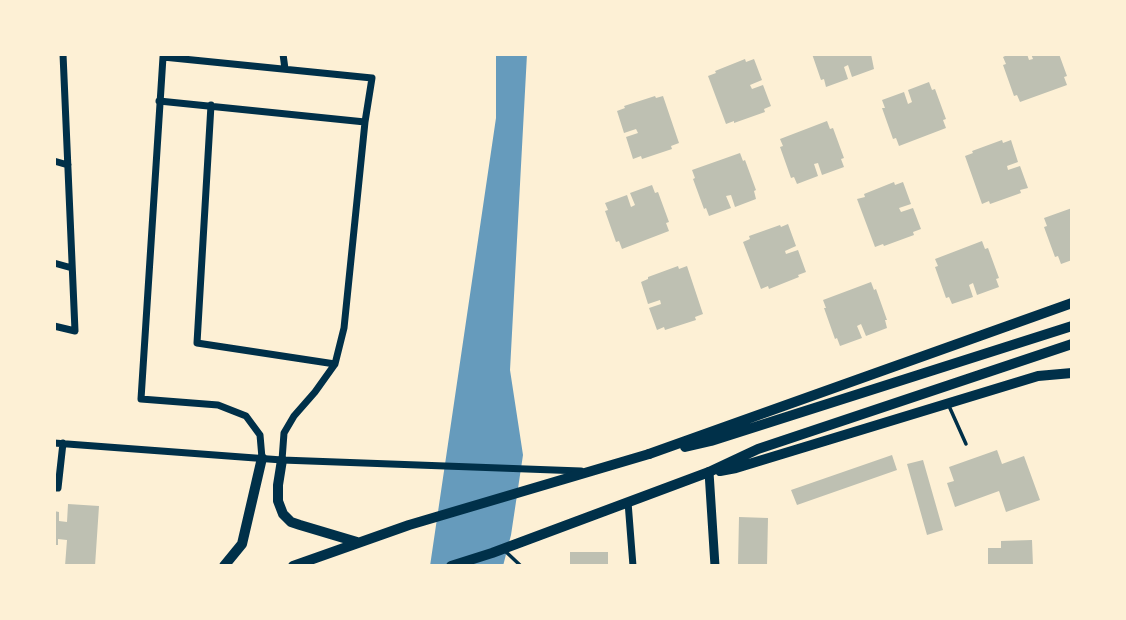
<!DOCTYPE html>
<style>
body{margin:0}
#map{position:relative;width:1126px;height:620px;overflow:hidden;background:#fdf0d5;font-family:Spectral,serif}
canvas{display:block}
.frame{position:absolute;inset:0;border:56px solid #fdf0d5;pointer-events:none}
</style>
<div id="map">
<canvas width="1126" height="620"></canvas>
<div class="frame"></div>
</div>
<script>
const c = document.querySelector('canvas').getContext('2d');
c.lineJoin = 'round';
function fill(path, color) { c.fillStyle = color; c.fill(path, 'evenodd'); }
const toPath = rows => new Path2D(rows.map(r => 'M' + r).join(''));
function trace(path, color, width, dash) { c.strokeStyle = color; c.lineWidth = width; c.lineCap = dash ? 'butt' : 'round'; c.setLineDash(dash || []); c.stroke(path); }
fill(toPath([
 [496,54,527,54,510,370,523,455,511,535,503,566,430,566,496,118]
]), '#669bbc');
fill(toPath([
 [812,54,871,54,874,69,852,77,848,65,844,67,848,79,826,87,824,79,821,80],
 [1009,54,1027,54,1029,60,1033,59,1031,54,1059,54,1067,76,1064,77,1067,85,1020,102,1017,95,1014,96,1003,65,1006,64,1003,57],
 [745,59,746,62,754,59,762,80,750,85,752,89,763,85,771,106,764,109,765,112,734,123,734,121,726,124,708,76,716,73,715,71],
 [929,82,932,90,935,89,946,119,943,120,946,128,899,146,896,138,893,139,882,108,885,108,882,100,904,92,908,104,912,102,908,90],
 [655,96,656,98,663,96,679,143,671,146,672,149,642,159,641,156,633,159,626,137,638,133,636,129,624,133,617,111,625,108,624,106],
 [827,121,830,129,833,128,844,158,841,159,844,167,822,175,818,163,814,164,818,176,797,184,794,177,791,178,780,147,783,146,780,139],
 [1002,140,1003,143,1011,140,1018,162,1007,166,1008,170,1020,166,1028,188,1020,190,1021,193,990,204,989,201,982,204,965,156,973,153,972,151],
 [740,153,743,161,745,160,756,190,754,191,756,199,735,207,731,195,726,196,731,208,709,216,706,208,704,209,693,179,695,178,692,170],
 [894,182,895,185,903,182,911,204,899,208,901,212,913,208,921,229,913,232,914,235,884,246,883,244,875,247,857,199,865,197,864,194],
 [652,185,655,193,658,192,669,222,666,223,669,231,622,249,619,241,616,242,605,211,608,210,605,203,627,195,631,207,635,205,630,193],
 [1072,208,1072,260,1061,264,1058,256,1055,257,1044,227,1047,226,1044,218],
 [788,224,796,246,785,251,786,254,798,250,806,272,798,275,799,277,769,289,768,286,761,289,743,242,750,239,749,236,780,225,781,227],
 [982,241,985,249,988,248,999,278,996,279,999,287,977,295,973,283,969,285,973,297,952,304,949,297,946,298,935,267,938,266,935,259],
 [678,266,679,269,687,266,703,314,695,317,696,320,665,330,664,327,657,330,649,308,661,304,660,300,648,304,641,282,648,279,648,277],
 [871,282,874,290,876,289,887,320,885,320,887,328,866,336,861,324,857,326,862,338,840,346,837,338,835,339,824,308,826,308,823,300],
 [997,450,1002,464,1024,456,1040,500,1006,512,999,491,955,507,947,483,954,481,949,467],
 [892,455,897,470,797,505,791,490],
 [923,460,943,530,927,535,907,464],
 [68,504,99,506,95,566,65,566,67,540,58,539,58,545,54,545,54,511,59,512,59,521,67,522],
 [739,517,768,518,767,566,738,566],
 [1032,540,1033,566,988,566,988,548,1001,548,1001,541],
 [570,552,608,552,608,566,570,566]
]), '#bec0b2');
trace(toPath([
 [949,406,966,444],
 [504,550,521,566]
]), '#003049', 3.5);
trace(toPath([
 [283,54,285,69],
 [159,101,365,122,344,328,335,364,315,392,294,416,284,433,282,460],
 [211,105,197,343,335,364],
 [54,161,68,165],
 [54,263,72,268],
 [54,326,75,331,63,54],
 [54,443,282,460,581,471],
 [262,458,260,435,246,416,218,405,141,399,163,57,372,78,365,122],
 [54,488,58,488,63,443],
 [628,502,633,566]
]), '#003049', 7);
trace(toPath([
 [709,472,715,566]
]), '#003049', 9);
trace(toPath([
 [685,447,711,441,1072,326],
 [649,454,1072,303],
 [720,471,736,468,1038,376,1072,373],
 [709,472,758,449,1072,344]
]), '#003049', 10);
trace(toPath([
 [282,460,278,485,278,501,283,514,291,522,300,525,357,542],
 [224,566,242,544,262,458],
 [293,566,409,525,649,454],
 [451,566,492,553,709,472]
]), '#003049', 10);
</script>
